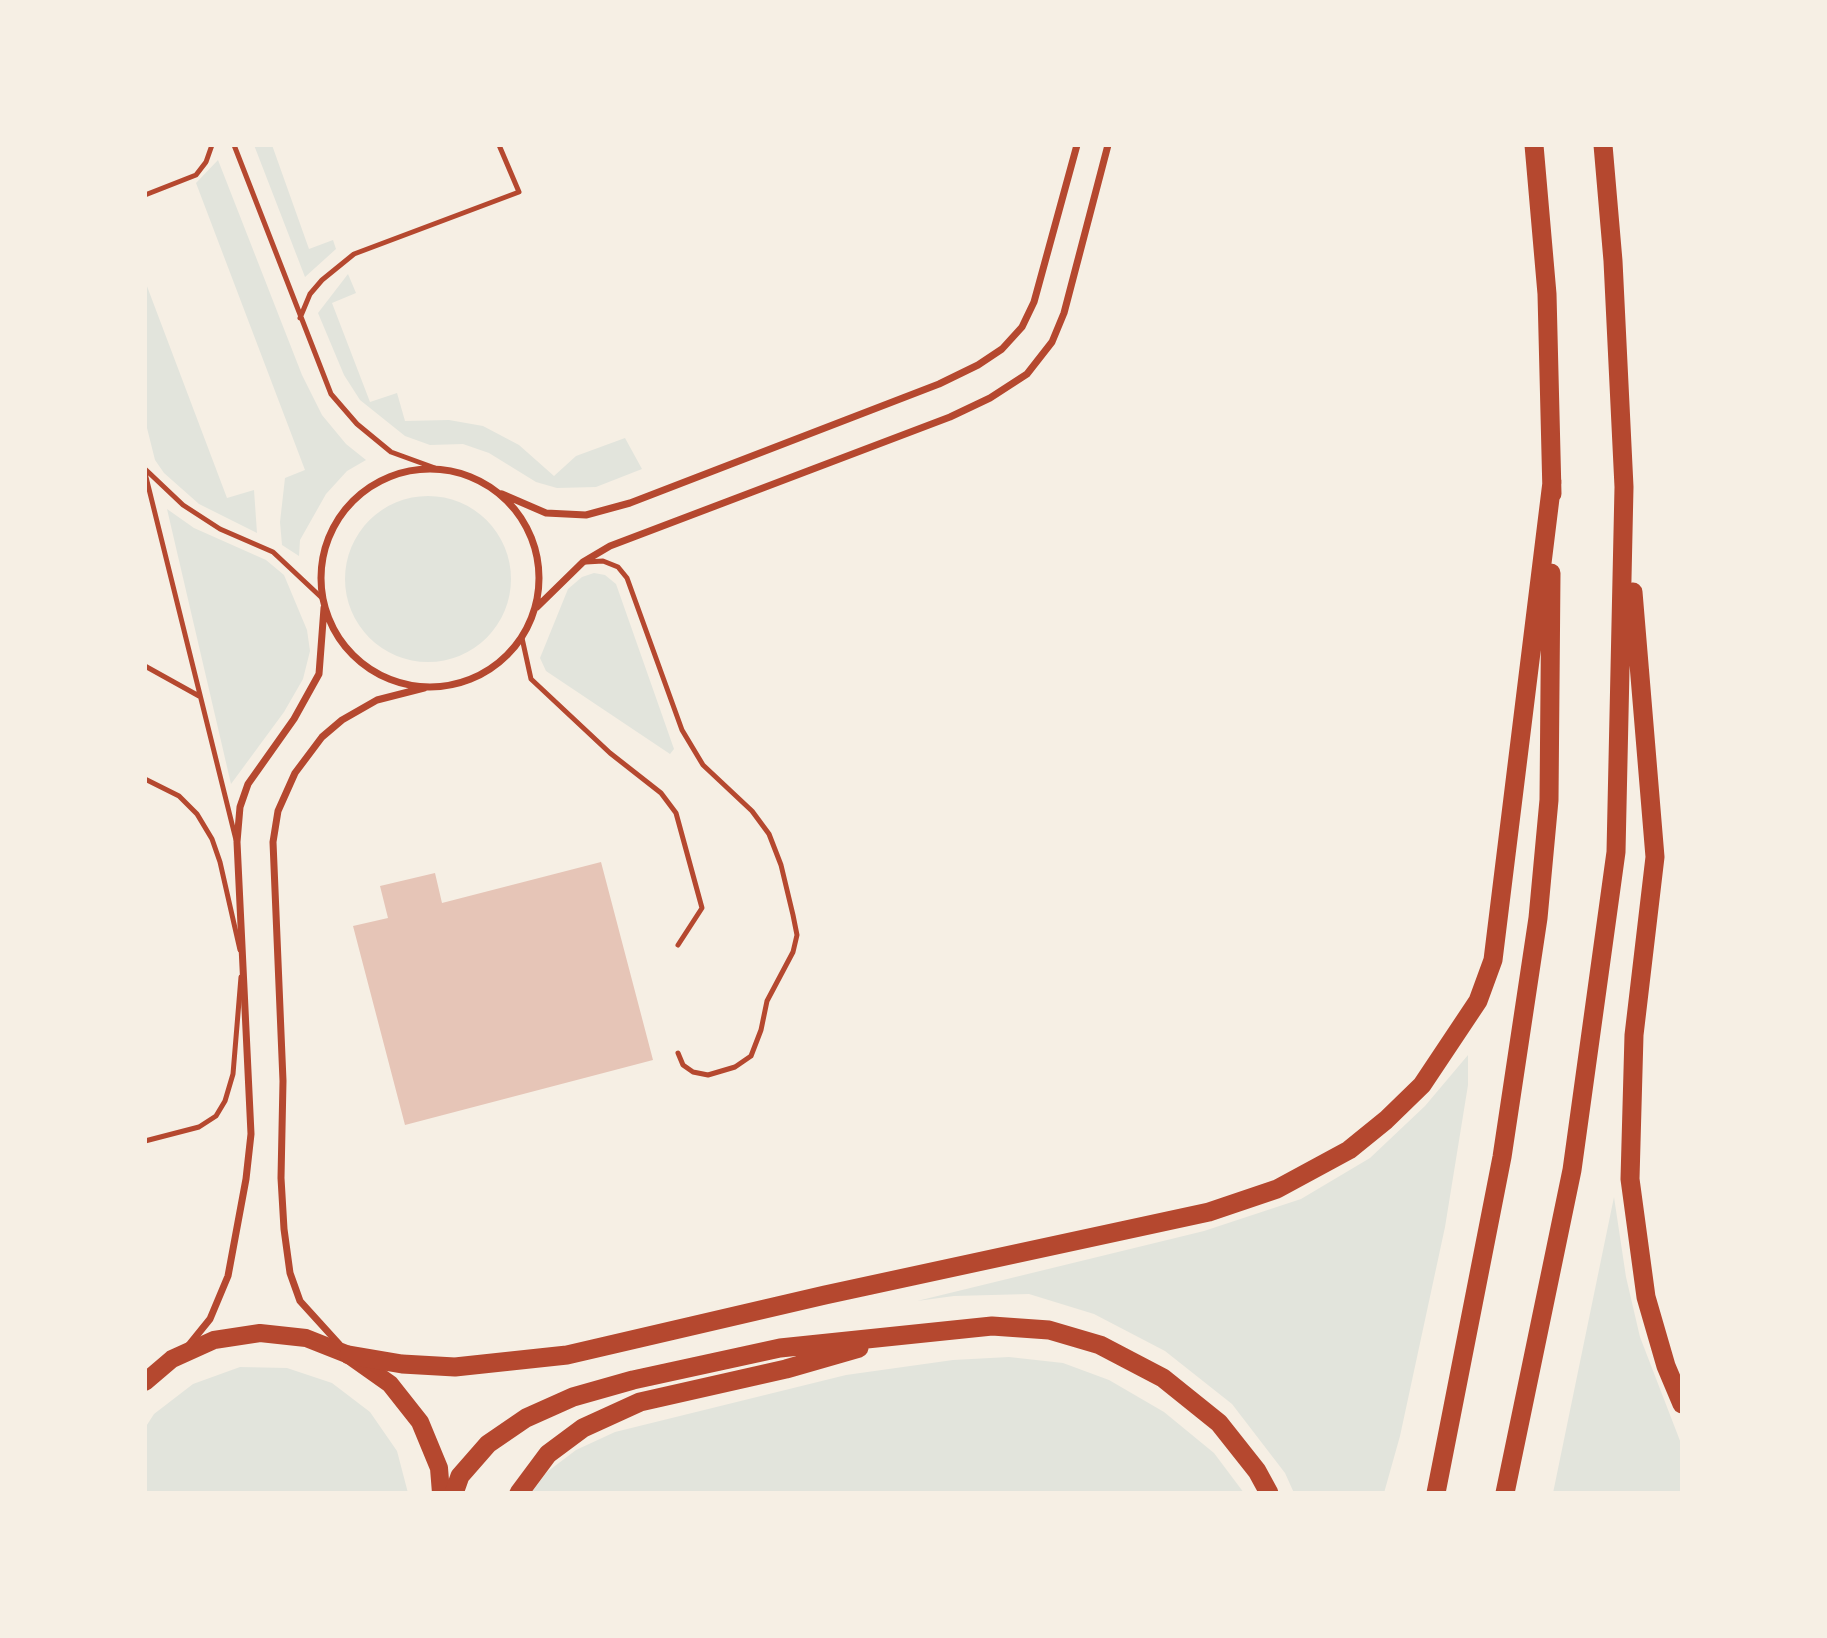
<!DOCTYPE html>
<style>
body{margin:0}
#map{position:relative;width:1827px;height:1638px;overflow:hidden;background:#f6efe4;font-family:Roboto,sans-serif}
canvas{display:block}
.frame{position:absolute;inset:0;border:147px solid #f6efe4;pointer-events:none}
</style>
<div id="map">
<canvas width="1827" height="1638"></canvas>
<div class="frame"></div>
</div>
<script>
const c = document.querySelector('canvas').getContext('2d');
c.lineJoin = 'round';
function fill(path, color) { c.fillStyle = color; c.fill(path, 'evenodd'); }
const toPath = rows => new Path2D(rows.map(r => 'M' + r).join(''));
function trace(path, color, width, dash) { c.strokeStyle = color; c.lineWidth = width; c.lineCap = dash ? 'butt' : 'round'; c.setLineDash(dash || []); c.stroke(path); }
fill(toPath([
 [254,145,272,145,309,249,333,240,336,249,305,277],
 [218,160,302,375,322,415,346,444,366,460,347,471,326,494,300,540,299,556,282,545,280,522,285,478,305,470,196,183],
 [348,274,356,293,332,303,370,402,397,393,405,421,449,420,483,426,519,445,554,476,576,456,625,438,642,469,596,487,557,488,536,482,489,453,463,444,430,445,405,436,360,400,344,375,318,313],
 [145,281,227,498,254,490,257,533,199,504,164,473,155,460,145,420],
 '345 579a83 83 0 1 1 166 0a83 83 0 1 1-166 0Z',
 [167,509,194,528,266,560,284,575,307,630,310,651,303,679,284,712,231,784],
 [594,573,605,575,616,584,674,749,670,754,546,671,540,658,568,589,582,577],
 [1468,1055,1468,1085,1445,1227,1400,1436,1384,1493,1294,1493,1285,1473,1232,1404,1165,1351,1094,1314,1029,1294,954,1296,917,1301,1204,1231,1301,1199,1370,1158,1425,1106],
 [1614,1197,1626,1277,1640,1337,1682,1446,1682,1493,1553,1493],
 [1009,1357,1063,1363,1109,1380,1164,1412,1214,1453,1244,1493,531,1493,547,1472,576,1450,615,1432,846,1375,953,1360],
 [240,1367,287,1368,332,1383,370,1412,397,1451,408,1493,145,1493,145,1428,154,1414,193,1384]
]), '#e2e4dc');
fill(toPath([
 [601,862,653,1060,405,1125,353,926,388,918,380,886,435,873,442,903]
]), '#e6c5b7');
trace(toPath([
 [234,145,331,394,357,424,391,452,435,468],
 [145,195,196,175,206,162,212,145],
 [300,318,310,294,322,280,354,254,519,192,499,145],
 [145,469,183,505,220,529,273,552,322,598],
 [145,473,236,840],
 [586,562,603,561,618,567,627,578,682,730,703,765,752,811,769,834,781,865,793,915,797,935,793,952,767,1001,761,1030,751,1056,735,1067,708,1075,693,1072,683,1065,678,1053],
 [522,638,531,679,610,753,661,793,676,813,702,908,678,945],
 [145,666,199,696],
 [145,779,179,796,197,814,212,839,220,862,240,950],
 [145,1141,199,1127,216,1116,225,1101,233,1074,241,977]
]), '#b5482f', 5);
trace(toPath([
 '321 578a109 109 0 1 1 218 0a109 109 0 1 1-218 0Z',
 [502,494,546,513,586,515,630,503,939,384,978,365,1002,349,1022,327,1034,302,1077,145],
 [537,607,583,562,610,546,950,417,990,398,1027,374,1052,342,1064,313,1108,145],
 [339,1344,300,1301,290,1273,284,1229,281,1178,283,1081,273,842,278,811,295,773,322,737,342,720,377,700,424,688],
 [189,1345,210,1319,228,1276,246,1179,251,1134,237,842,240,807,248,784,294,719,319,674,324,608]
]), '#b5482f', 7);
trace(toPath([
 [145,1382,172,1359,214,1340,260,1333,306,1338,349,1355,390,1384,420,1422,439,1468,441,1493]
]), '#b5482f', 18);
trace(toPath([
 [1534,145,1547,294,1552,494],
 [1633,592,1655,857,1634,1035,1630,1179,1646,1297,1666,1366,1682,1404],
 [349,1355,402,1364,455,1367,567,1355,825,1295,1209,1212,1277,1189,1349,1150,1386,1120,1422,1085,1478,1001,1493,960,1552,482],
 [454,1493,460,1476,488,1444,526,1418,573,1397,633,1380,780,1348,992,1326,1049,1330,1100,1345,1163,1378,1219,1423,1257,1471,1269,1493],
 [519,1493,548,1454,583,1428,640,1402,786,1369,859,1348],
 [1436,1493,1502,1157,1538,918,1549,800,1551,573],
 [1505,1493,1572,1170,1616,852,1624,487,1613,261,1603,145]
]), '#b5482f', 19);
</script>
